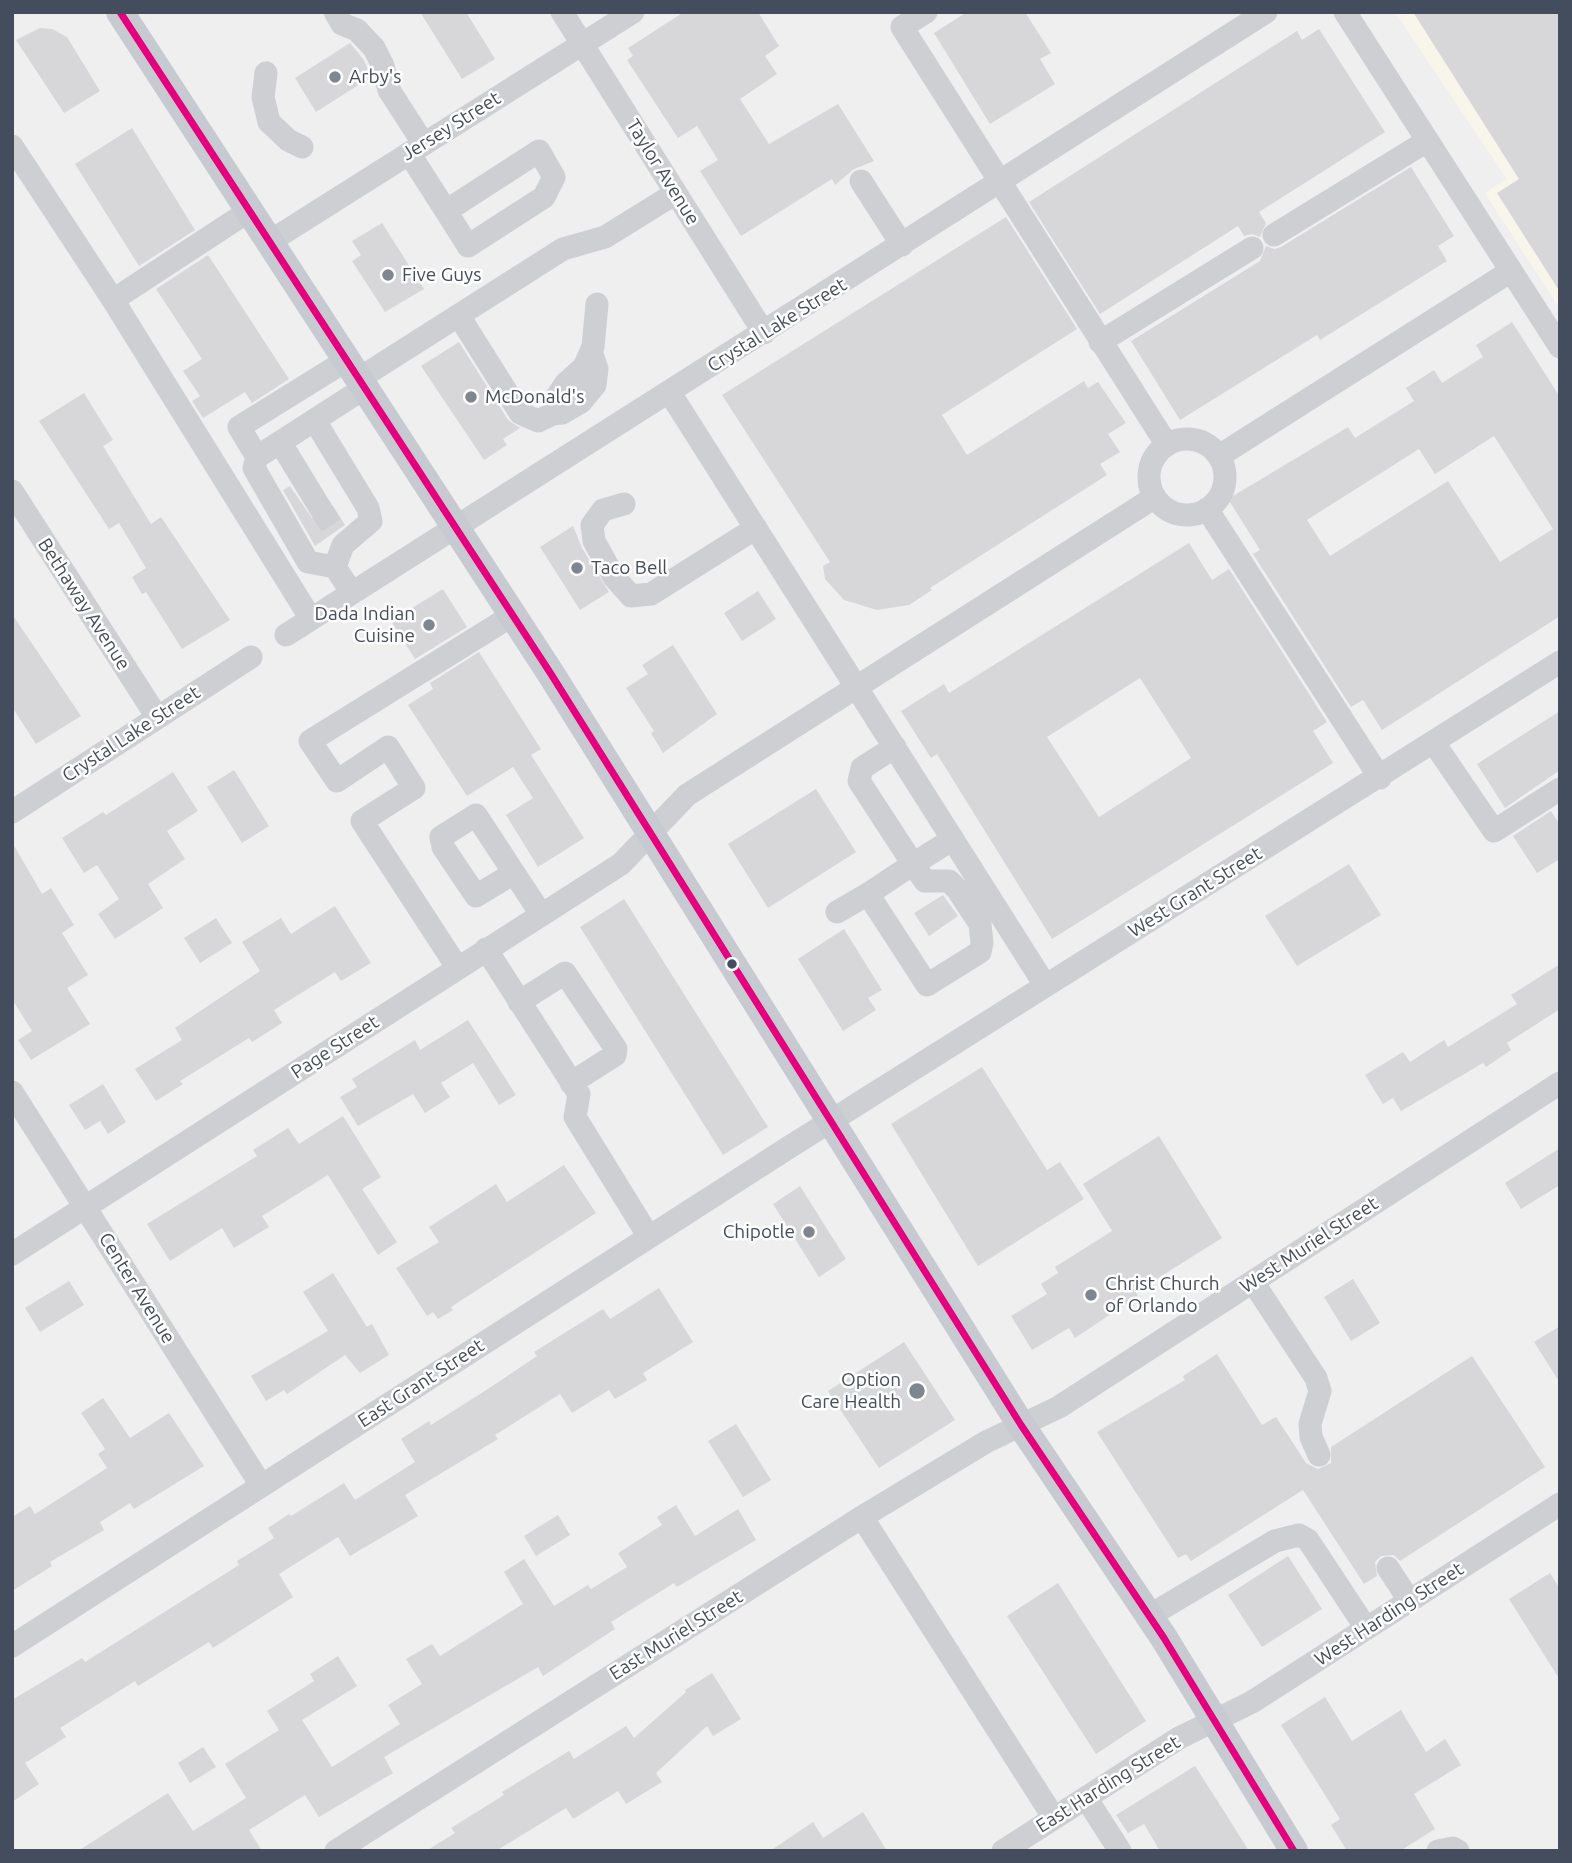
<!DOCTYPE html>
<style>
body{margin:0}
#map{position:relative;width:1572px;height:1863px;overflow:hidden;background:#f0efef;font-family:Ubuntu,sans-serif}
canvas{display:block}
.frame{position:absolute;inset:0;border:14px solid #444d5d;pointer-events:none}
</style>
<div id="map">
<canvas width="1572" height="1863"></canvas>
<div class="frame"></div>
</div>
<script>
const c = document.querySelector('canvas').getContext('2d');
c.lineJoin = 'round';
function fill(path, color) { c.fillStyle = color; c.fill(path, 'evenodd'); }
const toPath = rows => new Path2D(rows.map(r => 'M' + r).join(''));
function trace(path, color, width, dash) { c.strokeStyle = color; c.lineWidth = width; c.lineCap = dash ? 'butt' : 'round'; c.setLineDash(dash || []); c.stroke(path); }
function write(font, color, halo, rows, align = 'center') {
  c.font = font + ' Ubuntu,sans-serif'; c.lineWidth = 5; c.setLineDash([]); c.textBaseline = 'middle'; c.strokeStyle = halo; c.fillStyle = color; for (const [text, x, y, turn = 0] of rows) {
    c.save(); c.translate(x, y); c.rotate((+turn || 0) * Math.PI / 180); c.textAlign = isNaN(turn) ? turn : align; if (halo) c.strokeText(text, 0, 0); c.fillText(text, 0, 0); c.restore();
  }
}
fill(toPath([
 [1395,12,1560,12,1560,309,1485,193,1507,179]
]), '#f8f6ea');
fill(toPath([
 [420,12,466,12,495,59,462,79],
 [684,12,758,12,779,46,765,56,777,74,740,99,769,144,838,104,874,161,854,169,835,185,832,179,741,236,700,171,718,160,697,126,678,138,627,60,633,56,628,48],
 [967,12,1025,12,1051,53,1040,59,1055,84,990,124,934,33],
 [1413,12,1560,12,1560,292,1497,193,1519,179],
 [40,28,52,29,67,37,100,91,64,113,16,40],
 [1319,29,1385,132,1259,212,1266,223,1260,237,1252,234,1244,236,1238,226,1100,314,1029,202,1297,31,1302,40],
 [350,43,364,60,371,77,316,112,295,78],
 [132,128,195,230,139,266,75,164],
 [1411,167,1454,236,1438,246,1447,261,1320,340,1317,335,1180,420,1131,341,1260,261,1266,246,1274,249,1281,247],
 [1006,217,1077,329,942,415,967,455,1084,381,1088,388,1098,382,1126,423,1108,434,1120,452,1100,464,1107,475,930,588,932,590,909,605,877,610,844,600,825,579,823,566,830,562,722,395],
 [382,223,424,289,385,312,352,261,361,255,352,241],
 [208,255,289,379,252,403,245,392,203,418,192,401,200,396,183,371,202,359,156,289],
 [1512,322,1560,397,1560,616,1382,730,1363,700,1351,707,1253,554,1260,550,1228,499,1348,427,1355,438,1414,401,1406,388,1434,370,1442,383,1483,357,1476,345],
 [1494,436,1553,529,1500,562,1448,481,1330,556,1307,520,1419,449,1435,474],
 [459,342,508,420,520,428,503,439,507,445,484,460,421,366],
 [84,393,113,440,103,446,151,524,161,517,230,620,182,649,146,592,142,594,132,577,146,568,119,523,109,529,39,421],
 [290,486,312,518,326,518,333,506,345,525,315,546,283,490],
 [573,526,582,548,609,592,580,610,540,547],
 [1189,543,1212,580,1229,569,1327,722,1313,731,1333,763,1052,939,937,754,931,758,901,711,944,684,949,693],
 [1140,678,1191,758,1099,817,1047,737],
 [443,589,467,627,415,659,391,621],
 [758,591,776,619,742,641,724,613],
 [12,614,81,716,36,744,12,707],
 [673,645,717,714,663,753,651,733,654,731,626,688,648,674,642,665],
 [479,652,541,749,531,755,584,838,538,867,506,815,533,798,513,767,467,796,408,705,433,689,430,683],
 [1560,711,1560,770,1505,808,1477,764],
 [234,770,269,826,242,843,207,787],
 [173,772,198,811,167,831,185,859,148,884,163,908,115,939,98,914,119,899,97,865,84,873,62,838,103,812,106,815],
 [816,789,856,852,768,908,728,844],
 [1551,811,1560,825,1560,859,1537,873,1513,836],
 [12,842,42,894,51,888,74,925,62,933,88,975,67,988,90,1024,31,1060,18,1040,32,1031,12,999],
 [1349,864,1381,915,1297,966,1265,916],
 [943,895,958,916,929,936,914,913],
 [624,899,768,1127,723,1155,580,927],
 [335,906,371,963,341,981,335,972,274,1010,282,1023,252,1042,249,1038,180,1081,183,1084,156,1101,135,1069,182,1040,175,1028,260,971,242,942,281,918,291,934],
 [216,918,232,943,200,963,184,938],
 [844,929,882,990,868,998,876,1010,843,1031,798,959],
 [1560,964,1560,1009,1507,1043,1511,1050,1486,1067,1483,1063,1401,1111,1393,1098,1383,1104,1365,1075,1403,1052,1410,1062,1444,1040,1448,1047,1517,1004,1511,995],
 [468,1020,516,1095,499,1105,473,1063,441,1083,450,1097,425,1113,413,1094,358,1126,340,1097,357,1087,352,1079,415,1040,420,1050],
 [982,1067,1047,1170,1060,1162,1084,1199,978,1266,891,1124],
 [103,1084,126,1122,108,1134,100,1121,85,1130,69,1105],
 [343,1116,381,1177,362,1189,397,1242,378,1255,328,1175,262,1216,269,1227,234,1248,222,1228,170,1261,147,1224,257,1156,253,1150,288,1128,299,1144],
 [1159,1136,1222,1238,1136,1292,1138,1296,1075,1338,1069,1328,1032,1350,1011,1316,1047,1294,1041,1284,1058,1273,1055,1267,1112,1231,1083,1184],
 [1560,1148,1560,1185,1521,1209,1505,1183],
 [564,1165,596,1213,451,1307,453,1310,438,1319,433,1312,427,1316,396,1268,439,1242,429,1227,496,1184,507,1202],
 [800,1186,846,1259,819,1277,773,1204],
 [333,1273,367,1327,372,1324,389,1355,360,1373,345,1355,287,1394,284,1390,266,1401,251,1376,328,1331,303,1292],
 [1353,1279,1380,1323,1351,1341,1324,1297],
 [69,1281,84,1305,40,1332,25,1308],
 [659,1288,693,1342,643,1373,647,1380,615,1399,609,1390,572,1413,560,1394,495,1435,498,1439,405,1495,418,1516,350,1556,338,1537,279,1574,293,1597,213,1648,209,1642,138,1686,135,1681,60,1728,66,1737,25,1763,39,1784,12,1802,12,1700,82,1658,85,1662,239,1565,237,1561,274,1538,268,1528,289,1514,291,1516,344,1483,355,1500,415,1462,401,1439,429,1421,431,1425,491,1387,537,1356,534,1352,603,1309,610,1319],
 [1560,1326,1560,1383,1534,1342],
 [904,1342,955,1420,879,1468,828,1391],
 [1217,1354,1262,1425,1276,1417,1306,1463,1318,1469,1331,1463,1331,1447,1472,1356,1545,1467,1400,1561,1394,1555,1381,1556,1375,1562,1377,1576,1364,1584,1303,1490,1191,1561,1186,1554,1178,1558,1097,1432,1185,1380,1183,1376],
 [103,1398,130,1438,169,1413,204,1466,134,1509,130,1503,100,1522,104,1530,50,1562,52,1566,12,1591,12,1517,30,1506,35,1514,107,1468,98,1454,105,1449,81,1413],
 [736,1424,771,1480,743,1497,708,1441],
 [676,1505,695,1536,738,1509,756,1540,677,1587,674,1583,611,1622,615,1629,543,1676,538,1667,384,1757,393,1773,319,1817,305,1795,249,1830,262,1851,78,1851,168,1793,193,1831,246,1798,225,1764,279,1730,267,1711,314,1681,310,1674,338,1656,357,1686,302,1720,332,1767,400,1724,388,1705,422,1684,406,1659,432,1644,440,1656,523,1604,504,1572,524,1559,554,1606,588,1585,591,1589,627,1567,618,1553,662,1525,657,1517],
 [558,1515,570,1535,536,1556,524,1536],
 [1288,1556,1322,1609,1262,1647,1228,1595],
 [1550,1573,1560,1589,1560,1680,1509,1599],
 [1058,1583,1146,1721,1096,1754,1007,1616],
 [712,1673,741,1719,713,1736,707,1726,656,1773,662,1782,626,1804,618,1791,573,1819,566,1808,496,1851,426,1851,455,1833,451,1828,504,1795,502,1792,569,1751,574,1759,626,1726,634,1738,686,1692,685,1690],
 [1325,1697,1352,1741,1401,1710,1426,1752,1445,1739,1461,1765,1414,1794,1435,1829,1400,1851,1347,1851,1331,1825,1340,1819,1281,1725],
 [203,1747,216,1767,190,1783,178,1763],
 [1195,1766,1222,1808,1249,1851,1160,1851,1144,1824,1128,1833,1116,1815],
 [863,1812,887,1851,770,1851,813,1822,823,1838]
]), '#d7d6d9');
trace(toPath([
 [319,506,336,533]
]), '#cecfd2', 23, [23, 11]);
trace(toPath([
 [335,12,342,24,357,30,374,48,383,66,389,90,423,143],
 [562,12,764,333],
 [926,12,902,27,1167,445],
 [1345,12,1560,347],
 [266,73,263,97,269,122,288,140,302,147],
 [12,146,113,300],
 [409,153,446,211,539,151,554,177,544,197,468,246,446,211],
 [861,181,902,245],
 [249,211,113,300,311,619],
 [1274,235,1427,141],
 [269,242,633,12],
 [459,316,520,413,538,421,553,414,556,398,566,383,584,367,593,347,597,304],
 [1100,342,1252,248],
 [360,378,563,249,605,237,676,193],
 [670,393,1045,985],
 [553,414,562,413,581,402,595,385,597,369,591,351],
 [315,421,368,508,371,521,343,545,335,567],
 '1149 477a38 38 0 1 1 76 0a38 38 0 1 1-76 0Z',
 [280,442,319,506],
 [1219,456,1511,271],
 [257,457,239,427,347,360],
 [12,491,157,717],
 [624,504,603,510,592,525,594,541,614,577,631,596,651,594,756,528],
 [1207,509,1380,778],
 [352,593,335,567,308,562,254,468,257,457,366,387],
 [286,635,1266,12],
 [1434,743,1494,831,1560,789],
 [895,747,862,768,859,781,913,864,925,881,949,881,957,889,980,924,982,943,980,952,927,985,868,894,913,864,953,839],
 [12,812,251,657],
 [514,873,476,896,443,847,441,837,476,815,514,873,541,914],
 [837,912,868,894],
 [486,949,579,1094,575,1117,649,1237],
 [457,967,362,821,414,788,388,747,337,781,310,741,513,615],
 [519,1002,565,973,616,1049,615,1055,571,1083],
 [12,1092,261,1485],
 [12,1254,621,864,687,795,1155,497],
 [1253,1282,1316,1378,1320,1391,1310,1424,1311,1437,1319,1455],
 [862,1517,1054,1818],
 [1388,1568,1409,1600],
 [1149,1616,1275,1541,1299,1535,1308,1540,1366,1628],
 [12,1646,791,1146,1560,662],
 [1086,1798,1120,1851],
 [336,1851,862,1517,986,1442,1059,1407,1560,1083],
 [1003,1851,1179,1738,1252,1702,1560,1504],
 [1438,1851,1453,1848,1458,1851]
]), '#cdcfd3', 23);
trace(toPath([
 [120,12,551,674,1021,1425,1164,1638,1294,1851]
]), '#c7cad0', 28);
trace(toPath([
 [120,12,551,674,1021,1425,1164,1638,1294,1851]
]), '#e5007d', 7);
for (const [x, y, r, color] of [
 [335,77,7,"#808690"],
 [388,275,7,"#808690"],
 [471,397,7,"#808690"],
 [577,568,7,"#808690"],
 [429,625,7,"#808690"],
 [732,964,6,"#444d5d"],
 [809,1232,7,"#808690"],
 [1091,1295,7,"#808690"],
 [917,1391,9,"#808690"]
]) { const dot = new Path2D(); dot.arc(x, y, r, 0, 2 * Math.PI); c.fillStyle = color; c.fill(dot); trace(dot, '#fff', 2.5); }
write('19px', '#444d5d', '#fff', [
 ["Arby's",349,77],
 ["Five Guys",402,275],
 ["McDonald's",485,397],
 ["Taco Bell",591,568],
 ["Dada Indian",415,614,"right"],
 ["Cuisine",415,636,"right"],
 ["Chipotle",795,1232,"right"],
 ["Christ Church",1105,1284],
 ["of Orlando",1105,1306],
 ["Option",901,1380,"right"],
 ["Care Health",901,1402,"right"]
], 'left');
write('19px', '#444d5d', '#fff', [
 ["Jersey Street",451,126,-32],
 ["Taylor Avenue",663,172,58],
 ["Crystal Lake Street",777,325,-32],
 ["Bethaway Avenue",84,604,57],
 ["Crystal Lake Street",131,734,-33],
 ["West Grant Street",1195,892,-32],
 ["Page Street",335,1047,-33],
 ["West Muriel Street",1309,1245,-33],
 ["Center Avenue",137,1288,58],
 ["East Grant Street",421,1383,-33],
 ["West Harding Street",1389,1614,-33],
 ["East Muriel Street",676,1635,-32],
 ["East Harding Street",1108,1784,-32]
]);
</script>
